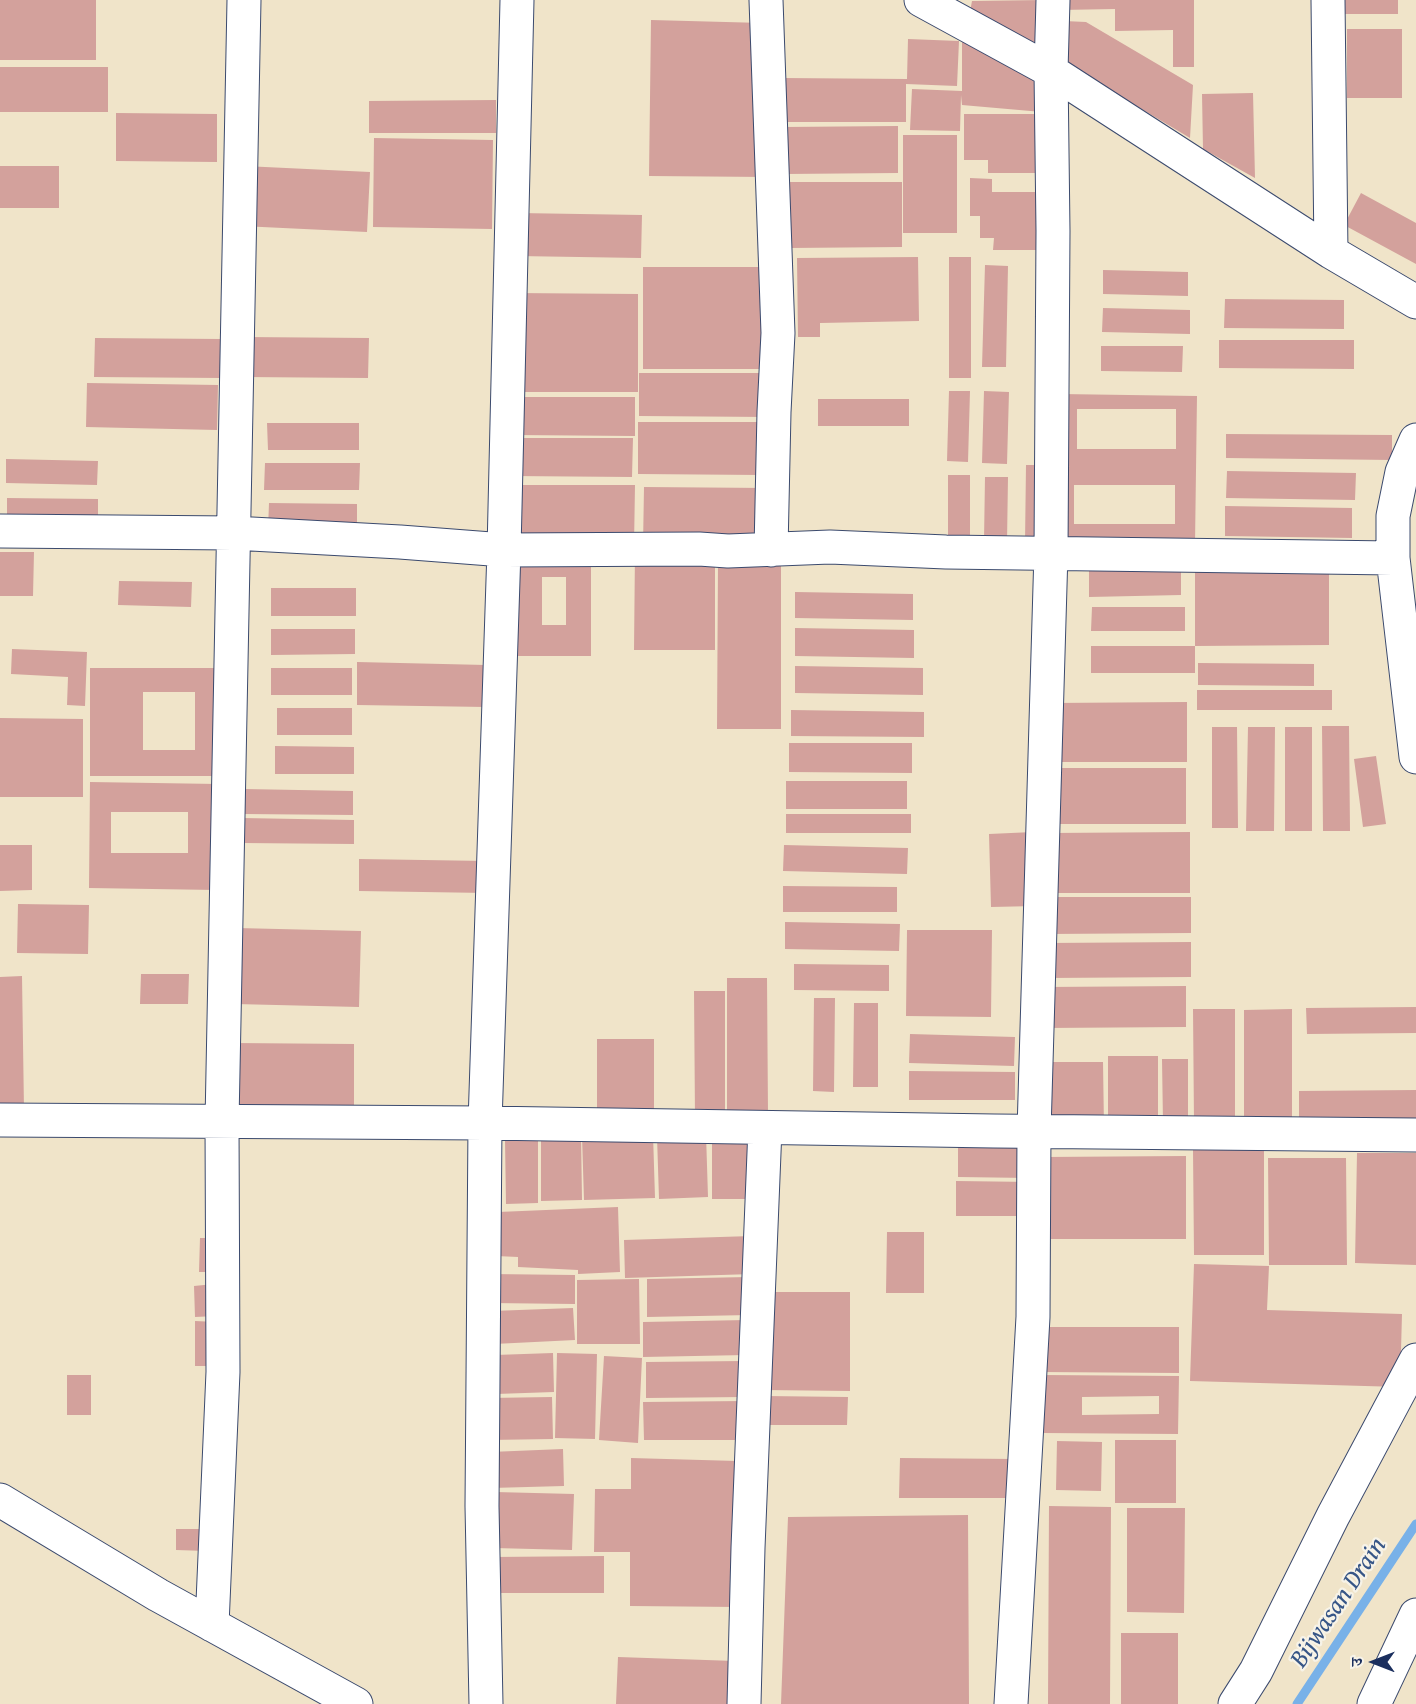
<!DOCTYPE html>
<meta charset="utf-8">
<style>
body{margin:0}
#map{position:relative;width:1416px;height:1704px;overflow:hidden;background:#f0e4c9;font-family:"Gentium Book Plus","Noto Serif Devanagari",serif}
canvas{display:block}
.north{position:absolute;left:1344px;top:1632px;width:60px;height:60px;-webkit-text-stroke:4px #f7f3e8;paint-order:stroke;rotate:270deg;font-size:16px;font-weight:700;line-height:24px;text-align:center;color:#1b2f5e}
.north::after{content:'';display:block;margin:auto;width:21px;height:27px;background:#1b2f5e;clip-path:polygon(50% 0,100% 100%,50% 72%,0 100%)}
</style>
<div id="map">
<canvas width="1416" height="1704"></canvas>
<div class="north">उ</div>
</div>
<script>
const c = document.querySelector('canvas').getContext('2d');
c.lineJoin = 'round';
const toPath = rows => new Path2D(rows.map(r => 'M' + r).join(''));
function trace(path, color, width, dash) { c.strokeStyle = color; c.lineWidth = width; c.lineCap = dash ? 'butt' : 'round'; c.setLineDash(dash || []); c.stroke(path); }
function fill(path, color) { c.fillStyle = color; c.fill(path, 'evenodd'); }
function write(font, color, halo, rows, align = 'center') {
  c.font = font + ' "Gentium Book Plus",serif'; c.lineWidth = 4.5; c.setLineDash([]); c.textBaseline = 'middle'; c.strokeStyle = halo; c.fillStyle = color; for (const [text, x, y, turn = 0] of rows) {
    c.save(); c.translate(x, y); c.rotate((+turn || 0) * Math.PI / 180); c.textAlign = isNaN(turn) ? turn : align; if (halo) c.strokeText(text, 0, 0); c.fillText(text, 0, 0); c.restore();
  }
}
trace(toPath([
 [1297,1704,1416,1524]
]), '#78b1e8', 9);
fill(toPath([
 [0,0,96,0,96,60,0,60],
 [1045,0,1046,57,969,17,972,1],
 [1061,0,1194,0,1194,67,1173,67,1173,30,1115,31,1115,9,1061,10],
 [1345,0,1398,0,1398,14,1345,14],
 [651,20,763,23,767,177,649,176],
 [1064,21,1086,22,1193,85,1190,138,1063,62],
 [1347,29,1402,29,1402,98,1347,98],
 [908,39,959,41,957,86,906,84,906,122,783,122,783,78,907,79],
 [962,41,1042,84,1042,112,962,105,961,95,960,131,910,130,912,89,962,91],
 [0,67,108,67,108,112,0,112],
 [1253,93,1255,178,1203,149,1202,94],
 [496,100,496,133,369,133,369,101],
 [116,113,217,114,217,162,116,161],
 [964,114,1041,114,1041,173,988,173,988,160,964,160],
 [898,126,898,173,785,174,784,127],
 [903,135,957,135,957,233,903,233],
 [374,138,493,140,492,229,373,227],
 [0,166,59,166,59,208,0,208],
 [244,166,370,172,367,232,241,226],
 [970,178,992,179,992,192,1049,192,1049,250,993,250,994,238,980,238,980,216,970,216],
 [789,182,902,182,902,247,789,248],
 [1361,193,1416,223,1416,264,1344,225],
 [518,213,642,215,641,258,517,256],
 [918,257,919,321,820,323,820,337,798,337,797,258],
 [949,257,971,257,971,378,949,378],
 [985,265,1008,266,1006,367,982,367],
 [643,267,774,267,774,369,643,369],
 [1103,270,1188,272,1188,296,1103,294],
 [513,293,638,294,638,392,512,392],
 [1225,299,1344,300,1344,329,1224,328],
 [1103,308,1190,310,1190,334,1102,332],
 [244,337,369,338,368,378,244,377],
 [95,338,221,339,221,378,94,377],
 [1219,340,1354,340,1354,369,1219,368],
 [1101,346,1183,346,1182,372,1101,371],
 [639,373,767,373,767,417,639,416],
 [87,383,218,385,217,430,86,427],
 [949,391,970,391,968,462,947,461],
 [984,391,1009,392,1007,464,982,463],
 [1060,394,1197,396,1195,544,1058,542],
 [1077,409,1176,409,1176,449,1077,449],
 [1074,485,1175,485,1175,524,1074,524],
 [514,397,635,397,635,436,514,435],
 [818,399,909,399,909,426,818,426],
 [638,422,761,422,761,475,638,474],
 [267,423,359,423,359,450,268,450],
 [1226,434,1392,435,1392,460,1226,458],
 [511,438,633,438,632,477,511,476],
 [6,459,98,461,97,485,6,483],
 [265,463,360,463,359,490,264,490],
 [1026,465,1045,465,1044,543,1025,543],
 [1227,471,1356,473,1355,500,1226,498],
 [948,475,970,475,970,539,948,539],
 [985,477,1008,477,1007,542,984,541],
 [510,485,635,485,634,546,510,545],
 [644,487,767,488,766,546,643,546],
 [7,498,98,499,98,523,7,523],
 [269,503,357,504,357,531,268,530],
 [1225,506,1352,508,1352,538,1225,536],
 [635,551,715,552,715,650,634,650],
 [0,552,34,552,33,596,0,596],
 [518,556,591,556,591,656,517,656],
 [542,577,566,577,566,625,542,625],
 [718,561,781,561,781,729,717,729],
 [1181,569,1181,595,1089,597,1089,571],
 [1195,571,1329,571,1329,645,1195,646],
 [119,581,192,582,191,607,118,605],
 [271,588,356,588,356,616,271,616],
 [795,592,913,594,913,620,795,618],
 [1092,607,1185,607,1185,631,1091,631],
 [795,628,914,630,914,658,795,656],
 [271,629,355,629,355,654,271,655],
 [1091,646,1195,646,1195,673,1091,673],
 [12,649,87,652,85,706,67,705,68,677,11,674],
 [357,662,486,665,486,707,357,705],
 [1198,663,1314,664,1314,686,1198,685],
 [795,666,923,668,923,695,795,693],
 [90,668,219,668,219,776,90,776],
 [143,692,195,692,195,750,143,750],
 [271,668,352,668,352,695,271,695],
 [1197,690,1332,690,1332,710,1197,710],
 [1187,702,1187,762,1053,762,1052,703],
 [277,708,352,708,352,735,277,735],
 [791,710,924,712,924,737,791,736],
 [0,718,83,719,83,797,0,797],
 [1322,726,1349,726,1350,831,1323,831],
 [1212,727,1237,727,1238,828,1212,828],
 [1248,727,1275,727,1274,831,1246,831],
 [1285,727,1312,727,1312,831,1285,831],
 [789,743,912,743,912,773,789,772],
 [275,746,354,747,354,774,275,774],
 [1376,756,1386,824,1363,827,1354,759],
 [1051,768,1186,768,1186,824,1051,824],
 [786,781,907,781,907,809,786,809],
 [90,782,218,784,216,890,89,888],
 [111,812,188,812,188,853,111,853],
 [244,789,353,791,353,815,244,814],
 [786,814,911,814,911,833,786,833],
 [242,818,354,820,354,844,242,843],
 [1033,832,1036,906,991,907,989,834],
 [1190,832,1190,893,1050,893,1050,833],
 [0,845,32,845,32,890,0,891],
 [784,845,908,848,907,874,783,871],
 [359,859,487,861,487,893,359,891],
 [783,886,897,887,897,912,783,912],
 [1048,897,1191,897,1191,933,1048,934],
 [18,904,89,905,88,954,17,953],
 [785,922,900,924,899,951,785,949],
 [237,928,361,931,359,1007,235,1004],
 [907,930,992,930,991,1017,906,1016],
 [1191,942,1191,977,1047,978,1046,943],
 [794,964,889,965,889,991,794,990],
 [141,974,189,974,188,1004,140,1004],
 [22,976,24,1110,0,1111,0,977],
 [727,978,767,978,768,1114,727,1114],
 [1186,986,1186,1027,1045,1028,1045,987],
 [694,991,725,991,725,1118,695,1118],
 [814,998,835,998,834,1092,813,1091],
 [854,1003,878,1003,878,1087,853,1087],
 [1416,1007,1416,1033,1307,1034,1306,1008],
 [1193,1009,1235,1009,1235,1123,1194,1123],
 [1292,1009,1292,1124,1244,1124,1244,1010],
 [910,1034,1015,1037,1014,1066,909,1063],
 [597,1039,654,1039,654,1117,597,1117],
 [233,1043,354,1044,354,1115,233,1114],
 [1108,1056,1158,1056,1158,1124,1108,1124],
 [1162,1059,1188,1059,1188,1123,1163,1123],
 [1044,1062,1103,1062,1104,1128,1044,1128],
 [909,1071,1015,1072,1015,1100,909,1100],
 [1416,1090,1416,1125,1299,1125,1299,1091],
 [581,1134,582,1200,541,1201,541,1135],
 [653,1134,655,1198,584,1200,582,1136],
 [706,1134,708,1197,659,1199,657,1136],
 [712,1135,763,1135,762,1199,712,1199],
 [505,1140,538,1140,538,1203,506,1204],
 [958,1142,1030,1142,1029,1178,958,1177],
 [1264,1149,1264,1255,1194,1255,1193,1150],
 [1357,1153,1416,1153,1416,1265,1355,1263],
 [1186,1156,1186,1239,1045,1239,1044,1157],
 [1268,1158,1346,1158,1347,1265,1269,1265],
 [956,1181,1032,1182,1032,1216,956,1216],
 [618,1207,620,1272,578,1274,578,1270,518,1267,518,1257,496,1256,498,1212],
 [887,1232,924,1232,924,1293,886,1293],
 [752,1236,753,1274,625,1278,624,1240],
 [200,1238,215,1238,213,1272,199,1272],
 [1194,1264,1269,1266,1267,1310,1402,1314,1400,1387,1190,1381],
 [490,1274,575,1275,575,1304,490,1303],
 [749,1277,750,1315,647,1317,647,1279],
 [639,1279,640,1344,577,1344,577,1280],
 [214,1284,216,1316,195,1317,194,1286],
 [765,1292,850,1292,850,1391,764,1390],
 [573,1308,575,1340,494,1344,492,1311],
 [746,1320,746,1355,643,1357,643,1322],
 [195,1321,216,1322,215,1366,195,1366],
 [1040,1327,1179,1327,1179,1373,1040,1372],
 [553,1353,554,1392,496,1394,495,1355],
 [557,1353,597,1354,595,1439,555,1438],
 [604,1356,642,1358,638,1443,599,1440],
 [744,1361,744,1397,646,1398,646,1362],
 [67,1375,91,1375,91,1415,67,1415],
 [1043,1375,1179,1376,1178,1434,1043,1433],
 [1159,1396,1159,1414,1082,1415,1082,1397],
 [765,1396,848,1397,847,1425,765,1425],
 [552,1397,553,1439,489,1440,488,1398],
 [744,1401,744,1440,644,1440,643,1402],
 [1115,1440,1176,1440,1176,1503,1115,1503],
 [1057,1441,1102,1442,1101,1491,1056,1490],
 [563,1449,564,1486,491,1488,490,1452],
 [631,1458,737,1461,737,1607,630,1606,630,1552,594,1552,595,1489,631,1489],
 [900,1458,1015,1459,1016,1498,899,1498],
 [495,1492,574,1494,572,1550,494,1548],
 [1049,1506,1111,1507,1110,1704,1048,1704],
 [1127,1508,1185,1508,1184,1613,1127,1612],
 [968,1515,969,1704,781,1704,788,1517],
 [176,1529,207,1529,207,1551,176,1550],
 [604,1556,604,1593,493,1593,493,1557],
 [1121,1633,1178,1633,1178,1704,1121,1704],
 [618,1657,735,1661,734,1704,616,1704]
]), '#d3a19c');
const minor = toPath([
 [766,0,778,333,774,412,771,550],
 [921,0,1051,71,1331,252,1416,302],
 [1328,0,1331,252],
 [1416,440,1402,472,1393,516,1393,558,1416,757],
 [0,531,233,533,400,542,504,550,699,549,728,551,830,547,946,552,1393,558],
 [0,1120,485,1123,994,1131,1416,1135],
 [0,1500,158,1595,356,1704],
 [212,1625,223,1372,222,1122,244,0],
 [486,1704,482,1506,485,1123,504,550,517,0],
 [744,1704,748,1548,765,1128],
 [1011,1704,1033,1317,1034,1131,1051,552,1053,231,1051,71,1053,0],
 [1235,1704,1256,1671,1333,1516,1416,1360],
 [1374,1704,1416,1615]
]);
trace(minor, '#3b4a6e', 35);
trace(minor, '#fff', 33);
write('italic 26px', '#375687', '#f7f3e8', [
 ["Bijwasan Drain",1339,1603,-56]
]);
</script>
